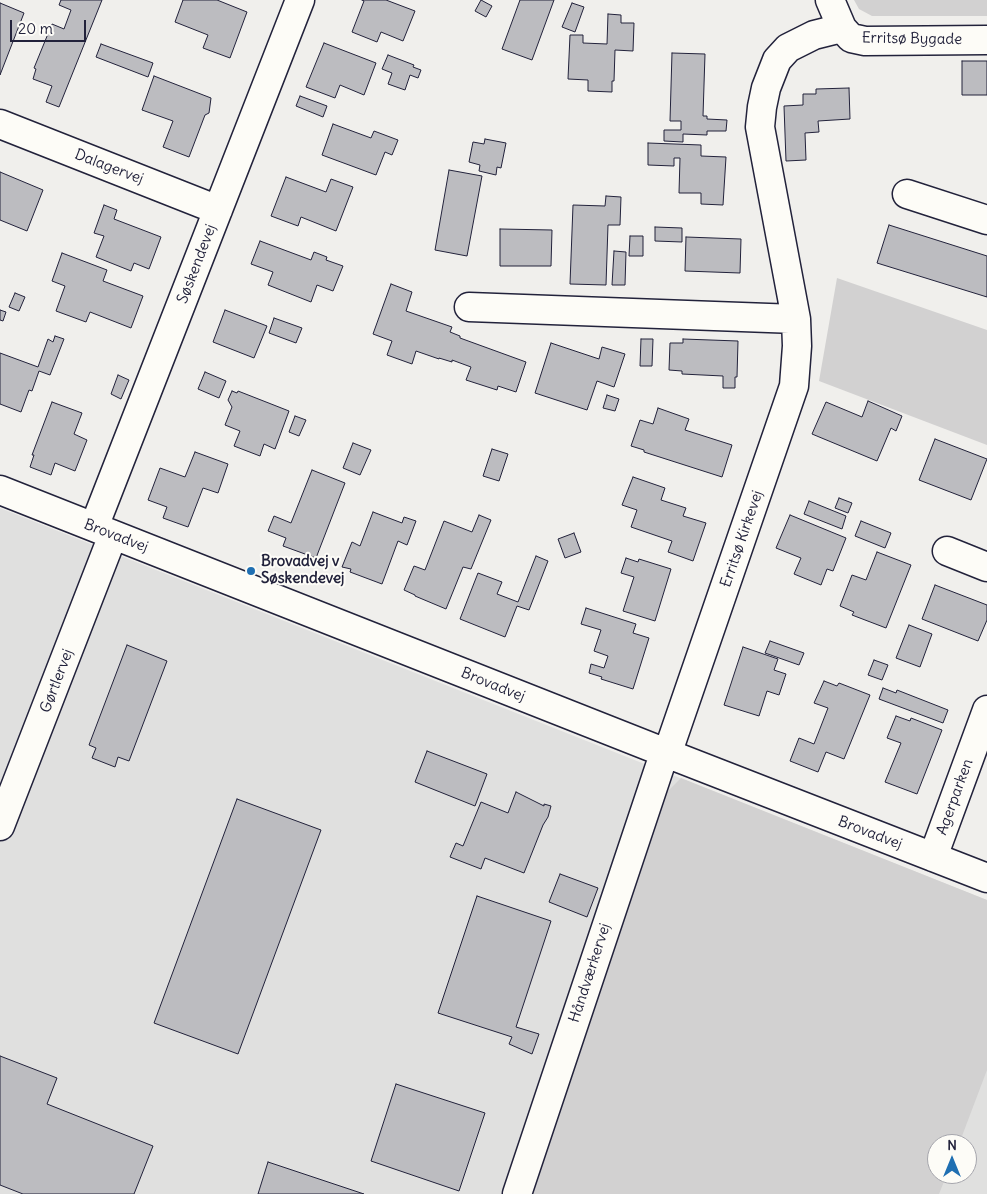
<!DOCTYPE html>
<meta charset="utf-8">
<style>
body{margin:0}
#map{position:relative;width:987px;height:1194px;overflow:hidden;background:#f0efec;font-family:Delius,sans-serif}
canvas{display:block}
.north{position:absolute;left:927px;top:1134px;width:50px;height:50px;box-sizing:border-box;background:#fdfcf7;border:1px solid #a5a5ac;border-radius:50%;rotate:0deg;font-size:14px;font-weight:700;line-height:20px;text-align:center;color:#22223b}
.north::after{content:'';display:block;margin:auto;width:18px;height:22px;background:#1f6fb2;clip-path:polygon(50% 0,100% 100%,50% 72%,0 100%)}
.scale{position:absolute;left:10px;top:20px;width:76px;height:22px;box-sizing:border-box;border:2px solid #22223b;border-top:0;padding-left:6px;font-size:15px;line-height:18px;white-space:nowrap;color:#22223b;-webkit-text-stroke:4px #fdfcf7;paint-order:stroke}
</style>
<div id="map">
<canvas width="987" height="1194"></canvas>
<div class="north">N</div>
<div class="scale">20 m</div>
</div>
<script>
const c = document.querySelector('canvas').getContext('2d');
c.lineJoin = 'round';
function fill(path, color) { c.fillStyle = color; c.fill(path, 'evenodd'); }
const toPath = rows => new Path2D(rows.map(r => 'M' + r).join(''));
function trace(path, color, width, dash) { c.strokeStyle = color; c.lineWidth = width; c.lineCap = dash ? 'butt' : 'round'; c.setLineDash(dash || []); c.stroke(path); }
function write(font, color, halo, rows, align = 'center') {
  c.font = font + ' Delius,sans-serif'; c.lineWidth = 4; c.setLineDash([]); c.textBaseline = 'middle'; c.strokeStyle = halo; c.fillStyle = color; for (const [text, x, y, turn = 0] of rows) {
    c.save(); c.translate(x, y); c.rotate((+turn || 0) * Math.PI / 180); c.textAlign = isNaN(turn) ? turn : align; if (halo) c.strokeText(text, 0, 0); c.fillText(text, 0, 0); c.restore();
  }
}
fill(toPath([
 [0,508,987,900,987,1194,0,1194],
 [937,1144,967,1144,967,1174,937,1174]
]), '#e0e0df');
fill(toPath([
 [854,0,987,0,987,16,872,16,859,9],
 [837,278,987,330,987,445,819,381],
 [681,778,987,900,987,1070,959,1144,937,1144,937,1174,947,1174,939,1194,532,1194,667,792]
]), '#d2d1d1');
const building = toPath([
 [61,0,102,0,59,107,46,102,52,86,33,79,36,69,34,68,52,24,64,29,71,10,59,5,61,0],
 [183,0,217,0,247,12,230,58,203,48,208,35,175,22,183,0],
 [362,0,386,0,415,11,403,41,381,32,377,42,352,32,364,1,362,0],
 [481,0,492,6,486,17,475,11,481,0],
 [520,0,554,0,532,60,502,49,520,0],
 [0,3,24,13,0,75,0,3],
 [572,3,584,7,575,32,562,27,572,3],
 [608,14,621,15,621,23,634,23,633,51,615,50,614,81,612,81,612,92,588,91,588,80,568,79,570,35,583,35,583,43,607,44,608,14],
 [324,43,376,63,364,95,340,85,335,98,306,87,324,43],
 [101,44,153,63,148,77,96,57,101,44],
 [672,53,705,54,703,116,707,116,707,119,727,120,726,131,707,131,707,135,683,134,683,142,664,141,664,130,681,130,681,121,670,121,672,53],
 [388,55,414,65,413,67,421,70,418,78,410,75,405,90,388,84,392,73,382,69,388,55],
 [962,61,987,61,987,95,962,95,962,61],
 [154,76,211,98,209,113,205,115,189,157,163,147,173,121,142,110,154,76],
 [849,88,850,119,818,121,819,132,805,133,806,160,786,161,784,106,803,105,803,94,816,94,816,89,849,88],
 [300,96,327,106,323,117,296,106,300,96],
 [333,124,371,138,374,131,398,140,392,155,385,152,376,175,322,155,333,124],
 [485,139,506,143,501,168,497,167,496,175,479,171,480,165,469,162,473,142,484,144,485,139],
 [648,143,701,145,701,156,726,157,723,205,701,204,701,193,679,193,680,158,674,158,674,166,648,165,648,143],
 [449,170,482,176,467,256,435,250,449,170],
 [0,172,43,190,27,231,0,220,0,172],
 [286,177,326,192,331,179,353,187,336,231,301,217,298,226,271,216,286,177],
 [606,196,621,197,620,225,608,225,606,285,570,284,573,205,605,206,606,196],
 [104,205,117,210,114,219,161,237,149,269,134,263,131,271,96,257,104,236,94,233,104,205],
 [889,225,987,256,987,297,877,263,889,225],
 [655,227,682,228,682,242,655,241,655,227],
 [500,229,552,230,551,266,500,266,500,229],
 [630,236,643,236,643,256,629,256,630,236],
 [686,237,741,239,740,273,685,271,686,237],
 [260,241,311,260,314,252,327,257,326,260,343,266,333,291,317,285,311,302,268,285,273,272,251,264,260,241],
 [614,251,626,252,625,285,612,285,614,251],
 [62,253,107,270,103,281,143,296,131,328,90,312,86,322,56,311,65,286,52,281,62,253],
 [391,284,412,292,406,311,452,327,450,332,460,336,460,338,526,362,516,392,498,386,497,390,466,380,471,367,452,360,452,362,439,358,439,359,416,351,412,364,387,355,392,341,373,334,391,284],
 [15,293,25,297,19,311,9,307,15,293],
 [0,310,6,312,3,321,0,320,0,310],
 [225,310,267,326,254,358,213,342,225,310],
 [274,318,302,328,296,343,269,333,274,318],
 [55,336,64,339,50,375,39,371,32,391,29,390,21,412,0,404,0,353,38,367,48,339,53,342,55,336],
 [641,339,653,339,652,366,640,366,641,339],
 [683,339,738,341,737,377,735,377,735,388,723,388,723,376,682,374,682,371,669,370,670,343,683,343,683,339],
 [551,343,599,359,602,347,625,354,614,387,597,381,587,410,535,393,551,343],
 [205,372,226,381,219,398,198,389,205,372],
 [118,375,129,380,121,399,111,394,118,375],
 [232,391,237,393,238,391,289,411,275,449,264,444,260,456,234,446,240,431,225,425,232,407,228,400,232,391],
 [607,395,619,399,615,411,603,408,607,395],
 [868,401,902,416,896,431,891,428,877,461,812,434,826,402,862,417,868,401],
 [52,402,82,413,74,434,87,440,75,471,55,463,51,475,30,467,34,455,32,455,52,402],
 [658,408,689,419,685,430,732,445,722,477,644,452,644,450,631,446,640,420,653,424,658,408],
 [295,416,306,420,299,436,289,432,295,416],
 [935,439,987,459,971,500,919,480,935,439],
 [353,443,371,450,360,475,343,468,353,443],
 [492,449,508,454,499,481,483,476,492,449],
 [195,452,228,464,218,493,203,488,188,527,163,518,167,507,148,500,160,468,185,477,195,452],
 [312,470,345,483,316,558,283,546,286,538,268,531,274,516,291,523,312,470],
 [633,477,665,488,661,500,686,508,683,516,706,523,693,561,668,552,672,541,631,527,637,510,622,505,633,477],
 [839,498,852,503,848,513,835,508,839,498],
 [809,501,846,516,842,529,804,514,809,501],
 [373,512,402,523,404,517,416,521,407,545,398,541,382,584,350,572,351,569,342,567,352,542,360,546,373,512],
 [479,515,491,520,471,569,463,567,446,609,415,596,415,595,404,590,414,566,425,570,444,521,472,532,479,515],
 [790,515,846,538,833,571,827,569,821,585,794,574,801,558,776,548,790,515],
 [861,521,891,533,885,548,855,536,861,521],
 [574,533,581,552,565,558,558,539,574,533],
 [877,552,911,565,886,628,852,615,854,612,840,606,852,575,866,580,877,552],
 [536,556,548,561,529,610,517,606,505,637,460,619,478,573,502,582,497,594,518,602,536,556],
 [626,558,638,562,639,559,671,569,655,621,623,611,634,577,621,573,626,558],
 [935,585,987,605,987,620,978,641,922,619,935,585],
 [586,608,636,624,633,633,649,638,633,689,601,679,602,677,589,673,591,664,604,668,608,656,594,651,601,630,581,624,586,608],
 [909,625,932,634,920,667,896,658,909,625],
 [770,641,804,653,799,665,765,653,770,641],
 [127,645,167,661,129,761,118,757,115,767,92,758,96,748,89,745,127,645],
 [743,647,778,659,774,670,786,674,779,695,767,691,759,716,724,705,743,647],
 [874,660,888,665,882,680,868,675,874,660],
 [824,681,837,686,839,683,870,695,844,759,826,752,818,772,790,761,799,738,814,744,828,708,814,703,824,681],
 [883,688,896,693,897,690,948,710,943,723,879,699,883,688],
 [896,716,910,721,911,718,942,730,917,794,885,782,901,743,887,738,896,716],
 [427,751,487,774,475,806,415,782,427,751],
 [516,792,544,806,544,804,551,806,548,817,543,825,524,873,485,858,481,869,450,857,456,843,463,846,481,802,508,813,516,792],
 [237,799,321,830,238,1054,154,1023,237,799],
 [560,874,598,888,587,917,549,902,560,874],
 [477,896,551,921,516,1027,539,1034,532,1054,509,1044,512,1037,438,1013,477,896],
 [0,1056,57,1078,47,1104,153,1146,134,1194,23,1194,0,1185,0,1056],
 [396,1084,485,1113,459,1191,371,1161,396,1084],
 [268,1162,364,1194,258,1194,268,1162]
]);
fill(building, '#bcbcc0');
trace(building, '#22223b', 1);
const minor = toPath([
 [830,0,842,28,851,38,865,41,987,40],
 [0,124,218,210],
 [907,194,987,220],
 [469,307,796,319],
 [0,490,666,753,987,878],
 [94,527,300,0],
 [947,551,987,567],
 [0,826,113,535],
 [933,857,987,710],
 [517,1194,660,766,672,740,794,386,797,346,796,319,760,127,762,107,766,88,777,60,788,48,814,35,842,28]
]);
trace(minor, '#22223b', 31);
trace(minor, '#fdfcf7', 28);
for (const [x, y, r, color] of [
 [251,571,5,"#1f6fb2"]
]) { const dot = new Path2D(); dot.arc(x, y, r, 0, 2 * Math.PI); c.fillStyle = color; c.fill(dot); trace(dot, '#fdfcf7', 2); }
write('15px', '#22223b', '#fdfcf7', [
 ["Erritsø Bygade",912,39,1],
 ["Dalagervej",109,167,21],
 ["Søskendevej",197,264,-69],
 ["Brovadvej",116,536,21],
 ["Erritsø Kirkevej",742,539,-71],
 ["Gørtlervej",57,681,-69],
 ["Brovadvej",493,685,22],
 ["Agerparken",955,797,-70],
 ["Brovadvej",870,833,21],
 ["Håndværkervej",590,973,-72]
]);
write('bold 15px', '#22223b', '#fdfcf7', [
 ["Brovadvej v",261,562],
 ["Søskendevej",261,579]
], 'left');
</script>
